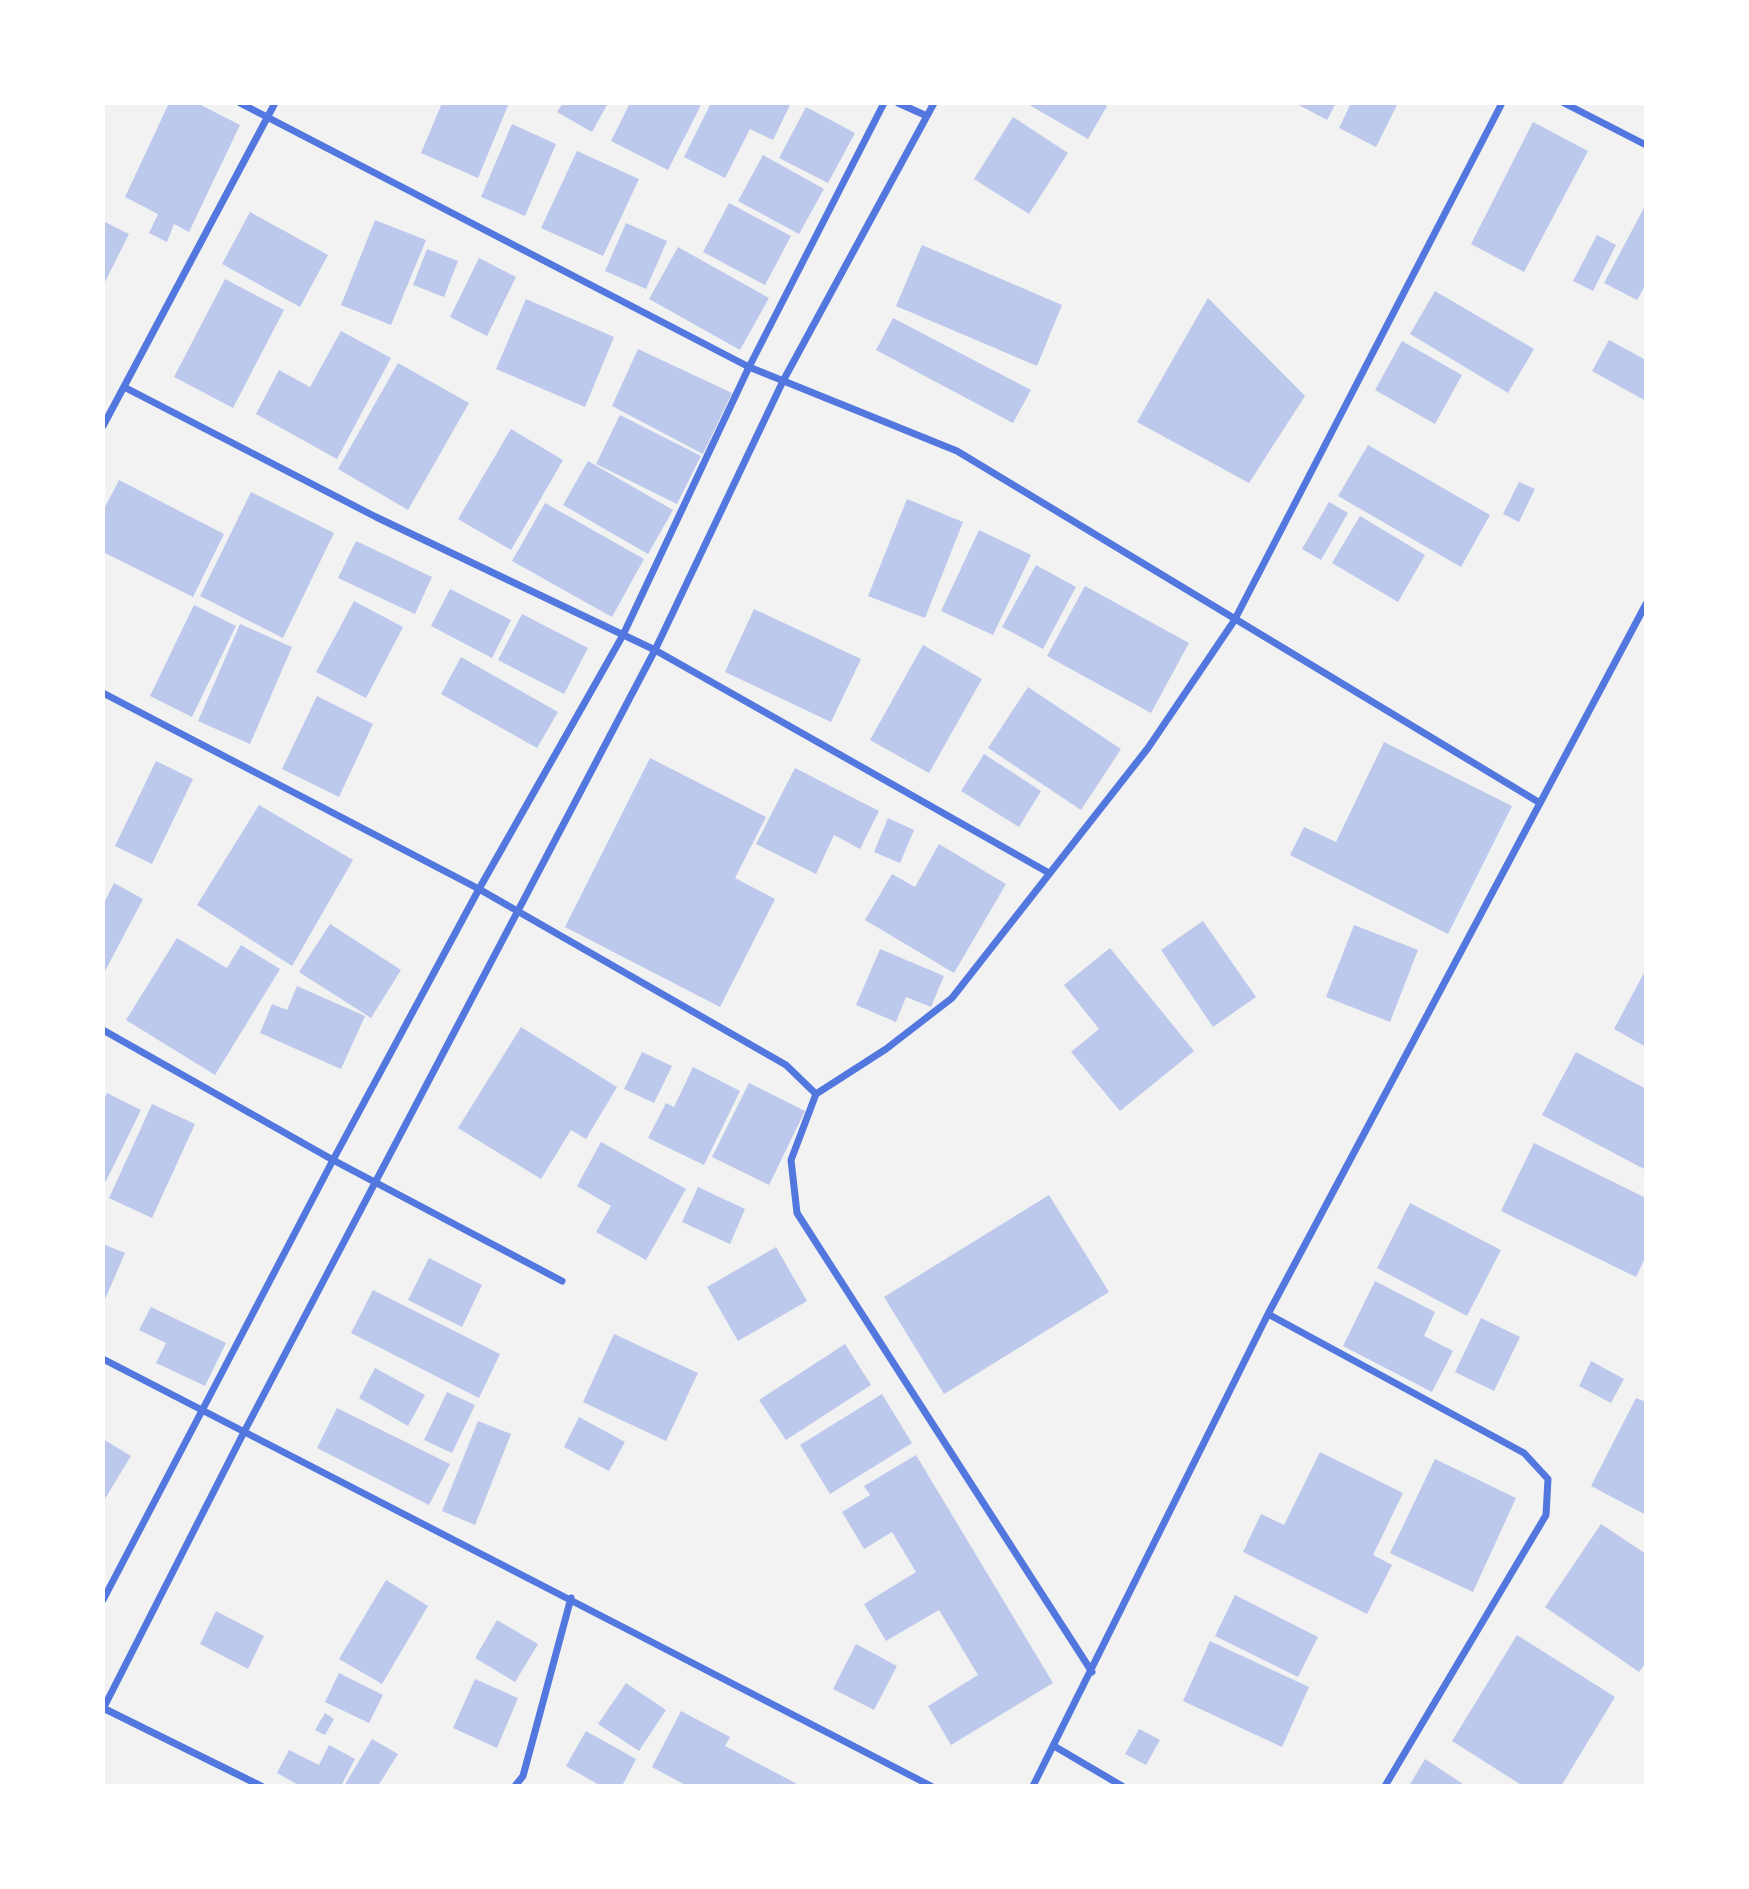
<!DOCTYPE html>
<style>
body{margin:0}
#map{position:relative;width:1749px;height:1889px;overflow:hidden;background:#f2f2f2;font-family:Cabin,sans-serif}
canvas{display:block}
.frame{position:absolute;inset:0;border:105px solid #fff;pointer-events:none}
</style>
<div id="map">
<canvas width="1749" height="1889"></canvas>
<div class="frame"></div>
</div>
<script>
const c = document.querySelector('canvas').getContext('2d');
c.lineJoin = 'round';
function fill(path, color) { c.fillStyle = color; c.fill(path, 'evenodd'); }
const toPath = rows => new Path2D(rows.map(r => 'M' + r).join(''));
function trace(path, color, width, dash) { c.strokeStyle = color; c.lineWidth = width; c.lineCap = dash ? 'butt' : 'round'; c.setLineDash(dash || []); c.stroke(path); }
fill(toPath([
 [169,103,197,103,240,125,189,232,174,224,167,242,149,233,158,214,125,197],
 [442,103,509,103,478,178,421,153],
 [563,103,608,103,592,132,557,112],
 [630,103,702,103,668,170,611,141],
 [711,103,791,103,773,140,750,129,725,178,684,157],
 [1026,103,1102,103,1107,106,1088,139],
 [1295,103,1336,103,1327,120],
 [1351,103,1398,103,1376,147,1339,128],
 [806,107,855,133,828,183,779,158],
 [1013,117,1068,153,1029,214,974,179],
 [1533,122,1588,151,1524,272,1471,244],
 [512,124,556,144,525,216,481,197],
 [577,151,639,179,603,256,541,228],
 [763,155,824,189,799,234,738,201],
 [729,203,791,236,765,285,703,252],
 [1646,204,1646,284,1637,300,1604,283],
 [250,212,328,255,300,307,222,264],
 [375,220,426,240,391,325,341,305],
 [103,221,129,234,103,286],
 [626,223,667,241,646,289,605,271],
 [1597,235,1616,245,1593,291,1573,281],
 [922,245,1062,305,1037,366,896,306],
 [678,247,769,298,740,350,649,299],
 [427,249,458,261,444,297,413,285],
 [479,258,516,277,487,336,450,317],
 [225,279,284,310,233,408,174,377],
 [1435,291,1534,349,1508,393,1410,334],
 [1208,298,1305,396,1249,483,1137,422],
 [526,299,614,337,585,407,496,369],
 [893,318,1031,390,1013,423,876,350],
 [341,331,391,358,337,459,256,414,279,370,310,387],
 [1609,340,1646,360,1646,401,1592,371],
 [1402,341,1462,375,1435,424,1375,390],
 [638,349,732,393,703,454,612,406],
 [398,363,469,403,408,510,338,469],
 [620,415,701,456,677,504,596,464],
 [511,429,563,460,511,550,458,519],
 [1368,445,1490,515,1461,567,1338,496],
 [588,461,673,510,648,554,563,505],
 [119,480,224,534,193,597,103,552,103,511],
 [1519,482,1535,489,1519,522,1503,514],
 [251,492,334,533,283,638,200,596],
 [907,499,963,522,925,618,868,596],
 [1329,502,1348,513,1321,560,1302,549],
 [545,503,644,559,612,617,512,561],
 [1360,516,1425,555,1398,602,1332,563],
 [979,530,1031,555,993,635,941,611],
 [356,541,432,577,415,614,338,578],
 [1036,565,1076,587,1043,649,1002,627],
 [1085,586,1189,643,1151,713,1047,656],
 [450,589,511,620,492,658,431,626],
 [354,601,403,627,366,698,316,672],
 [194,605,236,626,192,717,150,696],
 [754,609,861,659,831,722,725,672],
 [522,614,588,648,564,694,498,660],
 [240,624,292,647,250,744,198,721],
 [923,645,982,679,929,773,870,740],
 [461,657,558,712,537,748,441,694],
 [1028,687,1121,749,1081,810,988,748],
 [317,696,373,724,339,797,282,769],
 [1384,742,1512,806,1448,934,1290,855,1304,827,1336,842],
 [984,754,1041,791,1019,827,961,791],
 [650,758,766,817,735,878,775,899,720,1007,565,927],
 [156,761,193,779,152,864,115,846],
 [795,768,879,811,860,849,834,835,816,874,756,844],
 [259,805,353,860,292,966,197,905],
 [888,818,914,830,900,863,874,852],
 [939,844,1006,884,954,973,865,920,892,874,915,887],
 [114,883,143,899,103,975,103,905],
 [1203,921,1256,997,1213,1027,1161,950],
 [330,924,401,970,371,1018,299,972],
 [1354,925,1418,950,1390,1022,1326,997],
 [177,938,227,968,241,945,280,969,215,1075,126,1020],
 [1110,948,1194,1051,1120,1111,1071,1052,1099,1029,1064,985],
 [880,949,944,976,931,1007,906,997,896,1022,856,1005],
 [1646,969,1646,1047,1614,1029],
 [297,986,365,1016,341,1069,260,1033,272,1004,287,1010],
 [521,1027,617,1087,586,1139,571,1130,541,1179,458,1128],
 [642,1052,672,1066,654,1103,624,1089],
 [1576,1052,1646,1089,1646,1170,1542,1115],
 [693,1067,740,1091,704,1165,648,1138,666,1103,674,1107],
 [749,1083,805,1111,769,1185,712,1157],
 [107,1093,141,1110,103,1187,103,1101],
 [152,1104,195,1124,152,1218,109,1198],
 [601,1142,686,1189,646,1260,596,1232,611,1206,577,1186],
 [1534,1143,1646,1198,1646,1256,1636,1277,1501,1211],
 [698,1187,745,1209,730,1244,682,1222],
 [1049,1195,1109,1292,944,1394,884,1297],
 [1410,1203,1501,1250,1467,1316,1377,1268],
 [103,1244,125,1253,103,1304],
 [776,1247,807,1301,738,1341,707,1287],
 [429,1258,482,1285,462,1327,408,1300],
 [1375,1281,1435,1312,1424,1336,1453,1351,1432,1392,1343,1346],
 [373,1290,500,1354,479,1398,351,1333],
 [151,1307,226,1343,205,1386,156,1363,166,1343,139,1330],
 [1481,1318,1520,1337,1494,1391,1455,1372],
 [614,1334,698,1373,666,1441,583,1402],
 [845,1344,871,1385,786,1440,759,1400],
 [1591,1361,1624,1379,1611,1403,1579,1386],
 [375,1368,425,1395,408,1426,359,1398],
 [447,1392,475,1405,452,1453,424,1440],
 [882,1394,912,1443,830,1494,800,1445],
 [1636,1398,1646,1402,1646,1515,1591,1486],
 [337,1408,450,1464,429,1505,317,1448],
 [579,1417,625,1442,609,1471,564,1447],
 [478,1421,511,1434,475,1525,442,1511],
 [103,1439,131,1456,103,1502],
 [1320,1452,1403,1493,1373,1555,1392,1565,1367,1614,1243,1552,1261,1514,1284,1525],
 [916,1455,1053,1683,951,1745,928,1706,978,1675,939,1610,886,1641,864,1604,916,1572,892,1532,864,1549,842,1512,870,1495,864,1486],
 [1435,1459,1516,1498,1473,1592,1390,1553],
 [1601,1524,1646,1554,1646,1662,1639,1672,1545,1607],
 [386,1580,428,1606,382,1684,339,1659],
 [1235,1595,1318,1637,1298,1677,1215,1636],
 [216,1611,264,1636,248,1669,200,1644],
 [497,1620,538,1644,515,1682,475,1658],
 [1517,1635,1615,1697,1561,1786,1523,1786,1452,1741],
 [1210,1641,1309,1687,1282,1747,1183,1701],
 [856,1644,897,1666,874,1710,833,1689],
 [339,1673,383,1695,369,1723,325,1702],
 [475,1679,518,1698,497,1748,453,1728],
 [626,1683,666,1710,639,1751,598,1724],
 [681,1711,730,1737,725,1746,801,1786,687,1786,652,1767],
 [325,1713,334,1719,325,1735,315,1730],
 [1139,1729,1160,1740,1146,1765,1125,1754],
 [586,1731,636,1759,622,1786,601,1786,566,1766],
 [372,1739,398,1754,378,1786,344,1786],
 [329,1745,355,1759,341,1786,300,1786,277,1773,289,1750,319,1765],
 [1425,1759,1466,1786,1409,1786]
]), '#bdc9ec');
trace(toPath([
 [240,103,749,367,957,451,1540,803],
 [898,103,927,116],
 [1564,103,1646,145],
 [124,387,376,517,655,650,1049,873],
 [103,426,275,103],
 [103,693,479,889,786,1065,816,1094],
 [103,1030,333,1160,562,1281],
 [816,1094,886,1049,952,998,1148,748,1234,621,1502,103],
 [816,1094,791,1160,797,1213,1092,1672],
 [1268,1314,1524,1453,1548,1479,1546,1515,1385,1786],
 [103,1359,931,1786],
 [103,1600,333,1160,479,889,623,635,749,367,884,103],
 [103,1708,261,1786],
 [103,1709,244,1432,655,650,783,381,934,103],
 [1054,1746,1122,1786],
 [515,1786,523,1776,571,1598],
 [1033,1786,1268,1314,1646,604]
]), '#5277de', 7);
</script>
